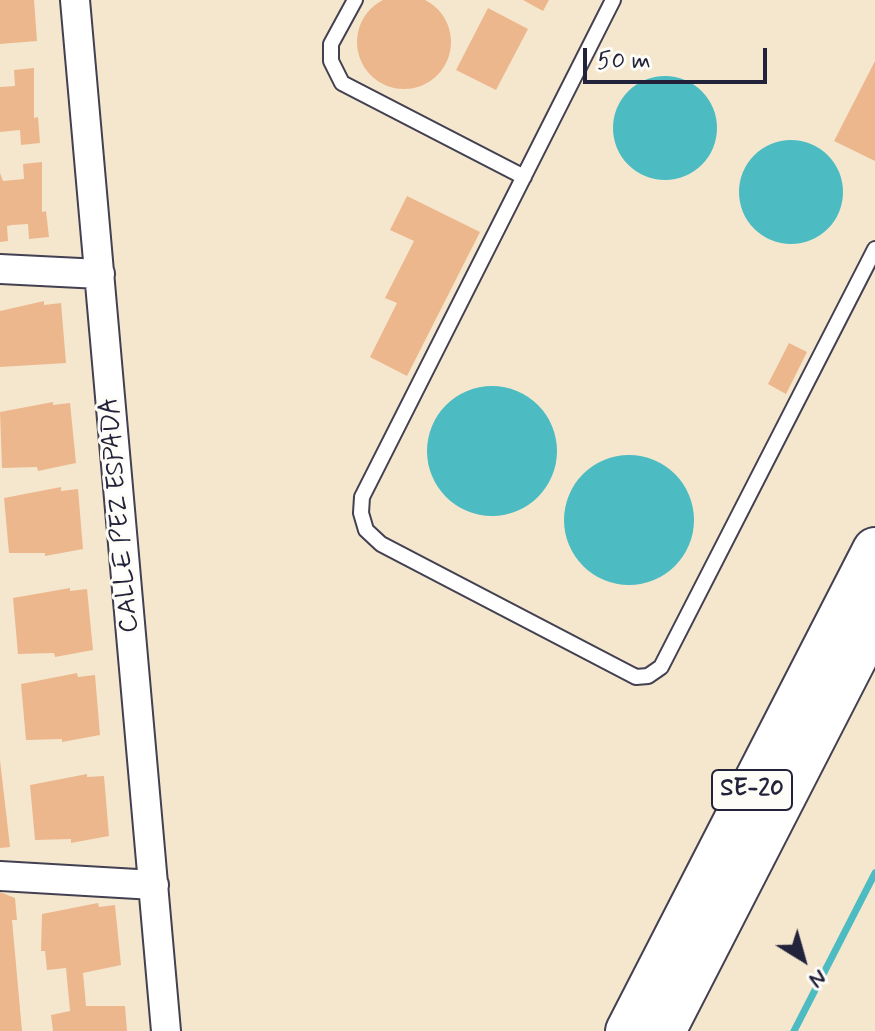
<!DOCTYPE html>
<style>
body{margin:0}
#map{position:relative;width:875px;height:1031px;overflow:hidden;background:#f4e7ce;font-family:Mynerve,sans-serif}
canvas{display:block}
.north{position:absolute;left:763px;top:919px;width:80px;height:80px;-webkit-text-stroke:6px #fdfcf7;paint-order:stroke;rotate:143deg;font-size:22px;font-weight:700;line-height:32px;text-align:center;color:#22223b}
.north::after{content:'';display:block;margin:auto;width:28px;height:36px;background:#22223b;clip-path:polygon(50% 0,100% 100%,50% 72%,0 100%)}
.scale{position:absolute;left:583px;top:48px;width:184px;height:36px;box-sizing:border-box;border:4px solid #22223b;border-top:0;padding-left:10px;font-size:24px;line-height:28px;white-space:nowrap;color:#22223b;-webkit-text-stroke:6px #fdfcf7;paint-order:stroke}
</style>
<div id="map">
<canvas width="875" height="1031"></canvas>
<div class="north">N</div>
<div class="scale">50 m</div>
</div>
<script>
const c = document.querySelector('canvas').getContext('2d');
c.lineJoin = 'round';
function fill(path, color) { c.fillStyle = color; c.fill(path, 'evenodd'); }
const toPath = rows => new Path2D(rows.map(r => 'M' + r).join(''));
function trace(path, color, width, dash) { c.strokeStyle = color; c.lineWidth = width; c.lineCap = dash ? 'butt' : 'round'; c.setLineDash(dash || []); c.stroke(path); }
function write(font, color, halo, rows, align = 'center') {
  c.font = font + ' Mynerve,sans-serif'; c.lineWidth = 6; c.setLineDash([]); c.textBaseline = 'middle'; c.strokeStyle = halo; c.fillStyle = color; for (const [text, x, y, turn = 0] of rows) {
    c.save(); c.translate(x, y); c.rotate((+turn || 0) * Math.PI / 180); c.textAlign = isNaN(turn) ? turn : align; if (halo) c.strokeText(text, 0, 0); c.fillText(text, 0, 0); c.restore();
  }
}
fill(toPath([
 '613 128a52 52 0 1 1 104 0a52 52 0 1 1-104 0Z',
 '739 192a52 52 0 1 1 104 0a52 52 0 1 1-104 0Z',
 '427 451a65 65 0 1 1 130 0a65 65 0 1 1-130 0Z',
 '564 520a65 65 0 1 1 130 0a65 65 0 1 1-130 0Z'
]), '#4cbbc2');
trace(toPath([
 [794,1031,875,873]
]), '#4cbbc2', 7);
fill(toPath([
 '357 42a47 47 0 1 1 94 0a47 47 0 1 1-94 0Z',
 [0,0,34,0,37,41,0,44],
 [523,0,549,0,543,11],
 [488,8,528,29,496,90,456,70],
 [875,61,875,161,834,141],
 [34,68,34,118,38,117,40,143,21,145,20,130,0,132,0,87,15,86,14,70],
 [42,162,42,212,46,211,49,237,29,239,28,224,12,225,7,226,8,241,0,242,0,173,3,181,24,179,23,164],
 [407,196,480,232,407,376,370,357,397,303,385,298,414,241,390,230],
 [44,301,44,305,61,303,66,363,0,367,0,311],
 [789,343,807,352,786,394,768,384],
 [53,402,53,405,70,403,76,463,38,471,37,467,2,468,0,412],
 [61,487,61,491,78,489,83,549,45,556,45,553,9,553,4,498],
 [70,588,70,591,87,589,93,650,55,657,54,653,18,654,13,598],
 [77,673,78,677,95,675,100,735,62,742,62,739,26,740,21,684],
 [0,760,10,847,0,848],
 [87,774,87,777,104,776,109,836,71,843,71,839,35,840,30,785],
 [0,892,15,898,17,920,12,920,22,1031,0,1031],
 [98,903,99,907,115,905,121,965,83,973,86,1006,125,1006,127,1031,53,1031,51,1015,70,1011,66,968,47,970,45,951,41,951,42,914]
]), '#edb78d');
const lane = toPath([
 [355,0,331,44,331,61,342,83,524,177],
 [613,0,362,497,361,513,366,530,381,544,636,677,648,676,661,667,875,249]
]);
const street = toPath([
 [75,0,166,1031],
 [0,269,100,274],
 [0,876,154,885]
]);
const highway = toPath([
 [628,1031,875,550],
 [663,1031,875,618]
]);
trace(lane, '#424051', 18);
trace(street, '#424051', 32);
trace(highway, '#424051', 48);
trace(lane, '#fff', 14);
trace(street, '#fff', 28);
trace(highway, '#fff', 44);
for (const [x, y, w] of [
 [752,790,80]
]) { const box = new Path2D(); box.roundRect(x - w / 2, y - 20, w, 40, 6); c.fillStyle = '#fdfcf7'; c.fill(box); trace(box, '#22223b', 2); }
write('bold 24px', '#22223b', null, [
 ["SE-20",752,790]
]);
write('26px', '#22223b', '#fdfcf7', [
 ["CALLE PEZ ESPADA",121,515,-95]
]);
</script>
